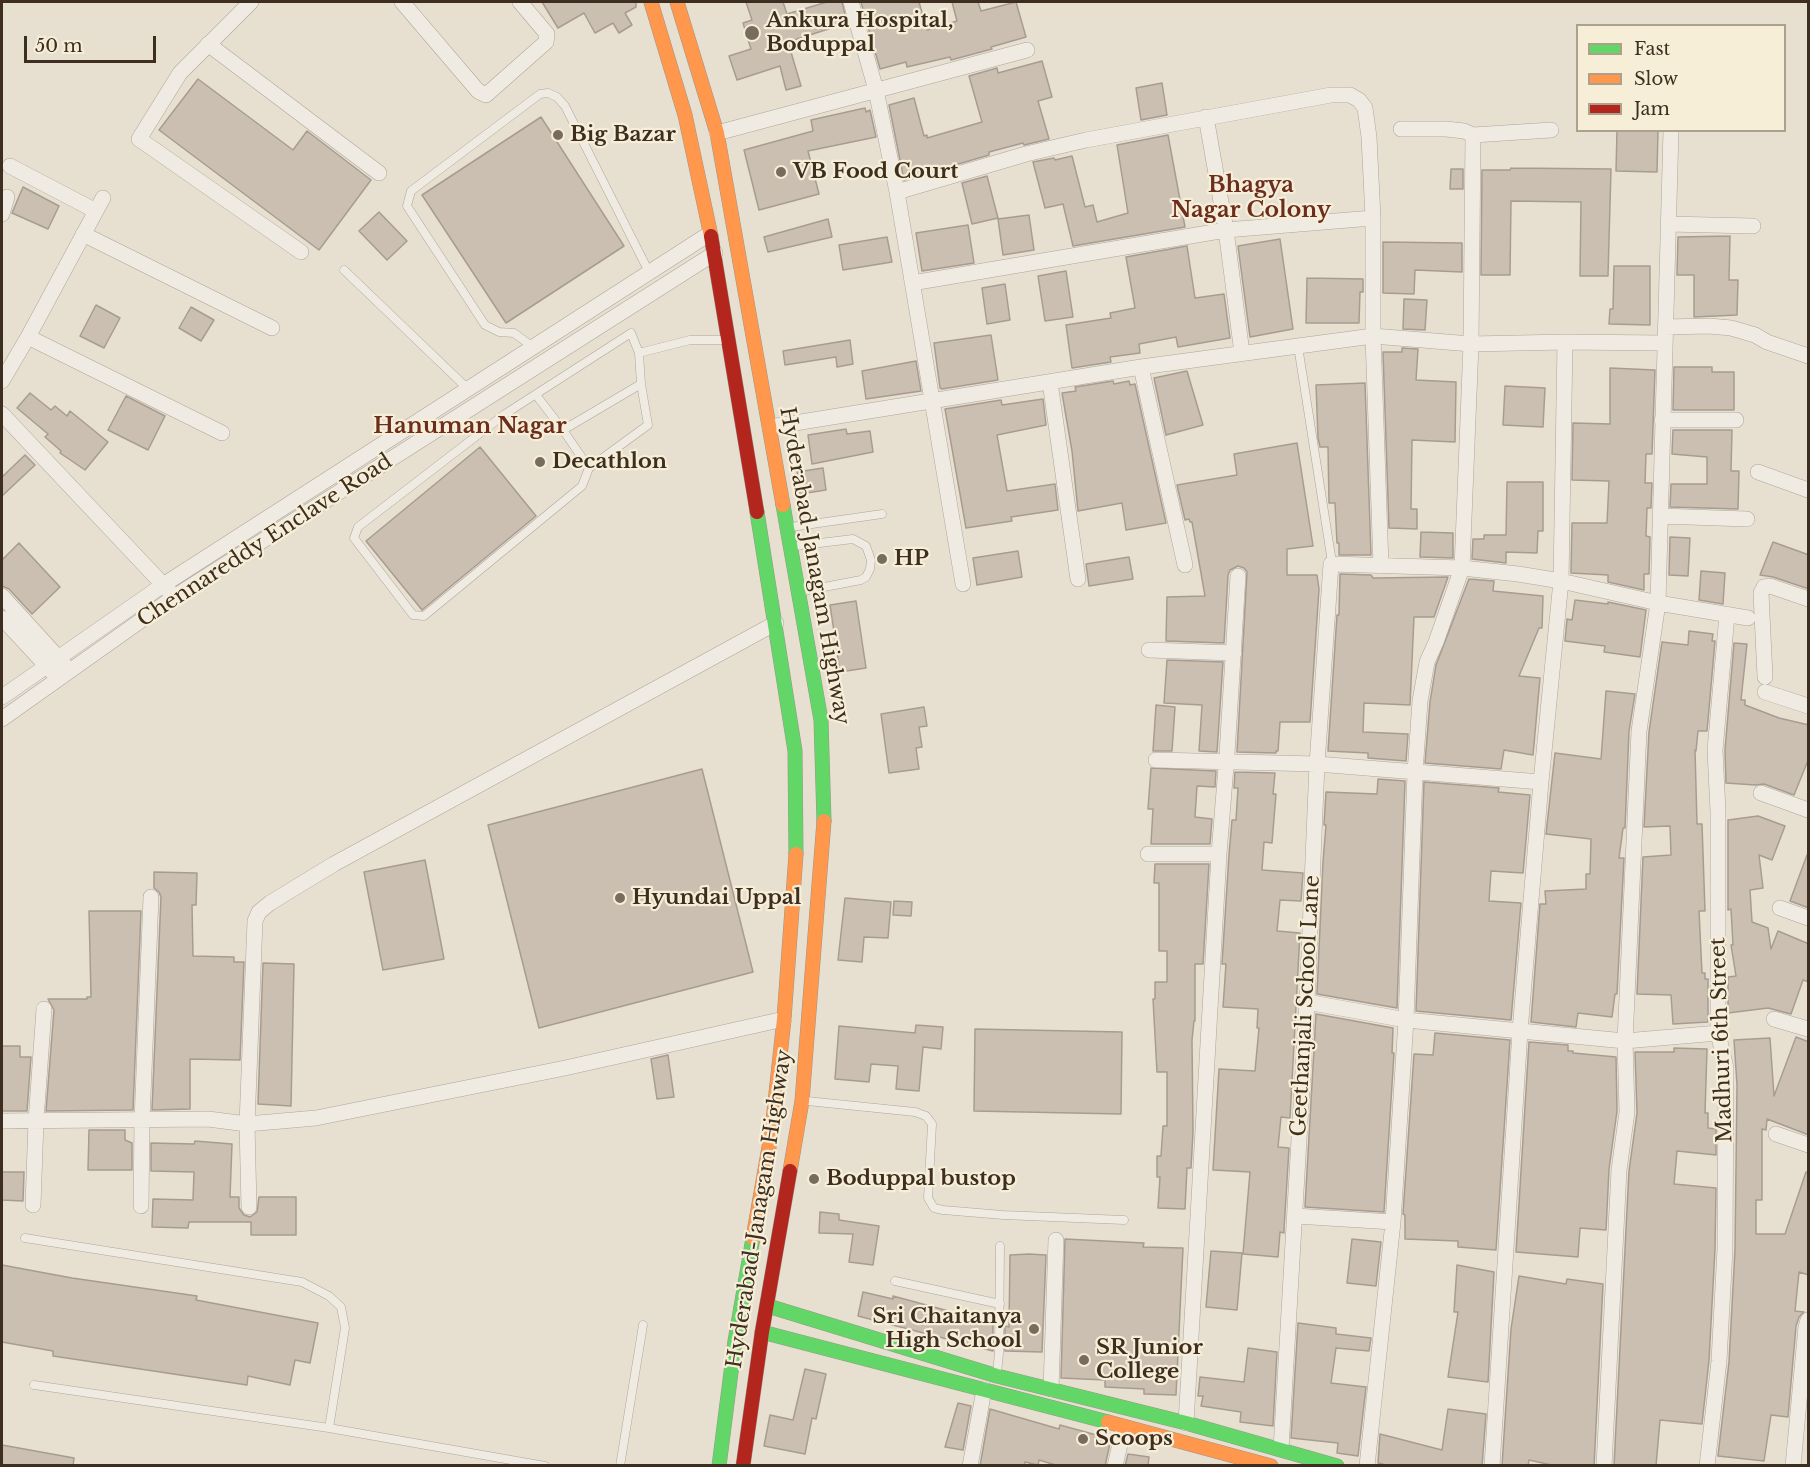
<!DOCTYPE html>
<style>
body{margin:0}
#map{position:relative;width:1810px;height:1467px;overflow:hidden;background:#e7e0d1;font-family:"Libre Baskerville",serif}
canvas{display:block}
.frame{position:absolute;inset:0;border:3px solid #3d2e20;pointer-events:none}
.legend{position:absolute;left:1576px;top:24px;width:210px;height:108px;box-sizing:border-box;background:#f7eed8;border:2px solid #ada18e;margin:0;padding:8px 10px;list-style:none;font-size:18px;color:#3d2e20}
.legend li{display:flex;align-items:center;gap:12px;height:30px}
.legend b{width:30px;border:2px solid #ada18e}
.scale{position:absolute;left:24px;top:36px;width:132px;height:27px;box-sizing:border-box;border:3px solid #3d2e20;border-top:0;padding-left:8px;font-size:18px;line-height:21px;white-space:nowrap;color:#3d2e20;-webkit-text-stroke:4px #f7eed8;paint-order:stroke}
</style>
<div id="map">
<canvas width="1810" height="1467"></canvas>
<div class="frame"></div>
<ul class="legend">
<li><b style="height:8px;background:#63d668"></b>Fast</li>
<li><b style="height:8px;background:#ff974d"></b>Slow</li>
<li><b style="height:8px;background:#b3261e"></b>Jam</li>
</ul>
<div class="scale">50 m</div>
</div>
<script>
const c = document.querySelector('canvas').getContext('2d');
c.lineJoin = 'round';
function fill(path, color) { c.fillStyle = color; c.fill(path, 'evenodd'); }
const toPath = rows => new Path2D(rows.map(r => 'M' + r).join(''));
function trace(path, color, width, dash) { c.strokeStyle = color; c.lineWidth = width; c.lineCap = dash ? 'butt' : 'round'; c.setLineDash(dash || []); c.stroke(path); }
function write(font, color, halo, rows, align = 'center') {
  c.font = font + ' "Libre Baskerville",serif'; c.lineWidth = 4.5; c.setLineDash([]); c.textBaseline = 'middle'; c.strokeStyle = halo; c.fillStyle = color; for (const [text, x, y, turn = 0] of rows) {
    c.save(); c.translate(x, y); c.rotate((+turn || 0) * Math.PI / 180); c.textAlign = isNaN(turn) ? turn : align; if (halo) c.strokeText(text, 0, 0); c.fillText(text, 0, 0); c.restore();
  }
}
const building = toPath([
 [542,2,636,2,636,7,625,13,632,25,619,33,613,23,595,33,584,13,558,28,542,2],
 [746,2,783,2,787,14,827,2,842,2,847,23,788,42,801,86,786,90,780,66,737,80,729,56,751,49,743,23,752,20,746,2],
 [861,2,919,2,927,30,957,21,952,2,978,2,981,11,1016,2,1026,37,991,47,992,49,951,60,950,57,907,67,906,62,880,69,861,2],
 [1042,61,1052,97,1038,101,1049,139,1024,145,1023,143,989,152,989,155,904,180,889,105,914,98,924,136,927,135,927,138,982,122,969,76,997,68,998,73,1042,61],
 [198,79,293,150,307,131,371,180,319,250,159,130,198,79],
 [1162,83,1167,115,1141,120,1136,88,1162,83],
 [865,108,866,112,870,110,876,137,808,151,819,194,759,210,744,150,813,131,811,120,865,108],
 [541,117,624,246,506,323,422,195,541,117],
 [1617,130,1658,130,1657,172,1616,171,1617,130],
 [1168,135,1185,227,1073,246,1063,204,1045,208,1033,162,1054,158,1055,160,1072,156,1085,207,1093,205,1097,222,1128,213,1117,145,1168,135],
 [1511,168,1611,169,1608,276,1580,276,1581,202,1511,201,1510,275,1481,275,1482,170,1510,170,1511,168],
 [1451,169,1463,169,1463,189,1450,189,1451,169],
 [987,176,998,218,972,224,962,183,987,176],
 [23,187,59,206,48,229,12,213,23,187],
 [379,212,407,241,387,260,359,231,379,212],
 [1029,215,1034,250,1003,255,998,219,1029,215],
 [828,219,832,237,768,252,764,237,828,219],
 [968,225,974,263,922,271,916,233,968,225],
 [1730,236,1729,280,1738,280,1737,315,1694,317,1694,275,1677,275,1678,237,1730,236],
 [887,237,892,262,843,270,839,245,887,237],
 [1280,239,1293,329,1250,337,1238,246,1280,239],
 [1383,242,1462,243,1462,272,1415,270,1414,294,1383,293,1383,242],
 [1187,246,1195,298,1224,294,1230,338,1178,347,1176,337,1139,344,1140,353,1110,357,1111,362,1072,368,1066,325,1111,318,1110,313,1135,308,1126,257,1187,246],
 [1614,266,1650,266,1650,325,1609,324,1610,309,1613,309,1614,266],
 [1066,271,1073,317,1045,321,1038,276,1066,271],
 [1307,278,1363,279,1363,292,1360,292,1359,323,1306,323,1307,278],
 [1005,284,1010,320,987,324,982,288,1005,284],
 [1404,299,1427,300,1425,330,1403,329,1404,299],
 [96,305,120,318,104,348,80,336,96,305],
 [191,307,214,320,201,341,179,328,191,307],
 [991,335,998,380,942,389,940,388,934,343,991,335],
 [850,340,853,364,837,367,836,357,785,365,783,351,850,340],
 [1402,348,1418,349,1416,380,1456,382,1455,442,1412,440,1411,509,1417,509,1417,529,1389,528,1383,352,1402,352,1402,348],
 [916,361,921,391,866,399,862,371,916,361],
 [1674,367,1712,367,1712,372,1734,372,1734,410,1673,410,1674,367],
 [1610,368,1655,370,1652,454,1646,454,1645,483,1652,483,1651,508,1647,508,1646,536,1650,537,1649,574,1644,574,1644,590,1608,582,1608,575,1571,573,1572,523,1607,523,1609,481,1572,480,1573,423,1610,424,1610,368],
 [1187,371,1203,425,1166,435,1154,378,1187,371],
 [1113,381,1114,384,1129,381,1130,385,1135,384,1166,523,1126,530,1122,503,1078,511,1072,451,1062,393,1076,391,1075,387,1113,381],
 [1365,383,1371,555,1339,555,1339,543,1337,543,1335,503,1329,503,1328,447,1320,447,1318,438,1316,385,1365,383],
 [1505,386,1545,388,1543,427,1503,425,1505,386],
 [30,393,51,410,55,406,67,416,70,411,108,442,85,470,60,453,61,451,45,437,48,434,17,408,30,393],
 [126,396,165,416,148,450,108,430,126,396],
 [1043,399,1046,425,997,435,1007,491,1055,484,1058,510,1011,517,1012,521,966,528,945,409,1001,400,1002,405,1043,399],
 [846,429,847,434,870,431,873,452,812,464,808,435,846,429],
 [1673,430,1732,430,1731,471,1739,471,1738,509,1670,507,1671,484,1707,484,1707,457,1672,454,1673,430],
 [1297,443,1313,546,1287,549,1287,575,1317,575,1319,589,1310,722,1280,722,1278,751,1276,751,1276,753,1237,752,1247,572,1244,568,1238,566,1230,570,1228,575,1224,643,1166,641,1167,597,1205,596,1192,522,1190,522,1189,519,1185,520,1177,485,1237,475,1234,454,1297,443],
 [480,447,536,516,422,610,366,541,480,447],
 [25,455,35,465,2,496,2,477,25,455],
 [823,468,826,490,800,494,797,472,823,468],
 [1507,482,1543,482,1543,531,1538,531,1537,553,1506,552,1506,563,1472,559,1473,539,1484,539,1484,535,1506,535,1507,482],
 [1421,532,1453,533,1453,558,1420,557,1421,532],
 [1670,537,1690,538,1688,576,1669,575,1670,537],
 [1773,542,1809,555,1809,589,1773,577,1760,575,1773,542],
 [19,543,60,587,32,614,9,589,2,586,2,560,19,543],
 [1018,551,1022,577,977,585,973,558,1018,551],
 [1129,557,1133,579,1089,586,1086,564,1129,557],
 [1701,571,1725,573,1723,604,1699,600,1701,571],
 [1340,574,1371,575,1373,578,1448,577,1434,617,1414,617,1410,705,1364,703,1363,732,1408,734,1406,761,1368,758,1368,753,1328,751,1337,615,1339,615,1340,574],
 [1469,579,1494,581,1493,591,1543,596,1542,628,1539,628,1519,676,1540,678,1533,755,1504,750,1501,769,1425,763,1430,702,1436,665,1469,579],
 [1575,600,1608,604,1608,602,1646,610,1640,657,1604,652,1605,646,1565,641,1567,619,1572,620,1575,600],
 [856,601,866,668,840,672,830,605,856,601],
 [1689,631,1713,634,1712,641,1715,641,1707,731,1698,731,1696,751,1695,750,1697,824,1702,824,1705,911,1699,911,1702,973,1705,973,1705,979,1708,979,1708,1022,1673,1024,1671,995,1637,994,1643,857,1671,855,1670,826,1644,827,1649,732,1662,642,1688,645,1689,631],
 [1734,643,1747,644,1741,700,1745,700,1745,705,1779,718,1809,725,1809,758,1794,795,1764,784,1755,785,1726,783,1725,750,1734,643],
 [1167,660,1223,662,1217,752,1199,751,1202,705,1164,703,1167,660],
 [1606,691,1635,694,1629,731,1625,828,1623,828,1619,858,1624,858,1617,994,1615,994,1612,1017,1578,1013,1576,1027,1531,1022,1540,904,1546,904,1545,891,1586,889,1586,874,1590,874,1591,839,1546,834,1555,753,1601,759,1606,691],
 [1156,705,1175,707,1172,751,1153,751,1156,705],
 [924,707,927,726,919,727,922,747,916,748,919,769,889,773,881,714,924,707],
 [1151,768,1216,771,1215,787,1197,786,1195,817,1212,819,1210,844,1151,844,1153,809,1148,809,1151,768],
 [702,769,753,972,539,1028,488,825,702,769],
 [1235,772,1275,773,1273,794,1276,794,1272,843,1264,842,1262,870,1303,873,1301,901,1280,900,1277,931,1300,933,1290,1118,1281,1117,1278,1147,1289,1148,1284,1229,1284,1233,1280,1232,1278,1257,1243,1254,1250,1172,1213,1170,1219,1069,1255,1071,1259,1028,1257,1028,1258,1009,1223,1007,1226,964,1222,964,1229,855,1232,820,1236,820,1238,788,1234,788,1235,772],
 [1378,779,1405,781,1397,1008,1317,994,1323,862,1326,825,1324,825,1326,792,1377,794,1378,779],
 [1424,782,1499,788,1498,792,1530,795,1523,873,1491,871,1489,901,1521,903,1511,1020,1416,1011,1424,782],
 [1758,816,1785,826,1772,860,1759,855,1763,888,1750,890,1752,922,1768,928,1771,949,1778,931,1809,944,1809,982,1803,980,1791,1014,1768,1008,1728,1013,1728,977,1736,976,1731,945,1733,945,1731,909,1728,910,1728,820,1758,816],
 [1807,855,1809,855,1809,908,1790,901,1807,855],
 [425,860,444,959,383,970,364,872,425,860],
 [1155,864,1209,864,1203,964,1195,964,1195,1021,1194,1021,1192,1040,1193,1132,1191,1168,1187,1168,1185,1209,1158,1208,1160,1177,1157,1177,1157,1156,1161,1156,1163,1126,1167,1126,1167,1072,1157,1072,1153,999,1155,999,1155,982,1167,982,1167,951,1159,951,1159,883,1154,883,1155,864],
 [154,872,197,873,196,905,192,905,193,956,234,957,234,962,244,962,240,1060,190,1059,190,1109,152,1110,161,897,159,892,154,888,154,872],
 [845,898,891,902,888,938,864,937,862,962,838,960,845,898],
 [894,901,912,902,911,916,893,915,894,901],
 [89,911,141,911,133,1110,46,1111,54,1010,48,999,87,999,87,997,91,997,89,911],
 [263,963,294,964,291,1106,258,1104,263,963],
 [1316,1014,1393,1028,1392,1053,1394,1053,1384,1212,1305,1207,1316,1014],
 [916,1025,943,1027,941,1049,923,1047,919,1091,896,1089,898,1066,871,1064,869,1082,835,1079,839,1026,915,1033,916,1025],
 [975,1029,1122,1032,1121,1114,974,1111,975,1029],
 [1435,1033,1510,1040,1496,1250,1458,1247,1458,1241,1405,1239,1405,1215,1403,1214,1414,1054,1433,1055,1435,1033],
 [1796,1037,1809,1042,1809,1135,1767,1119,1766,1130,1762,1129,1762,1200,1756,1200,1756,1234,1785,1234,1806,1172,1809,1172,1809,1275,1799,1272,1795,1311,1804,1312,1799,1317,1796,1326,1788,1417,1771,1415,1764,1461,1718,1456,1729,1362,1735,1250,1737,1085,1734,1040,1770,1038,1774,1096,1796,1037],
 [1529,1042,1568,1045,1568,1051,1573,1051,1573,1053,1616,1057,1617,1111,1609,1169,1606,1230,1580,1228,1578,1257,1516,1252,1529,1042],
 [2,1046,20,1046,20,1057,31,1057,27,1111,2,1111,2,1046],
 [1674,1048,1707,1049,1705,1113,1708,1113,1708,1128,1716,1129,1716,1155,1677,1151,1674,1184,1716,1188,1715,1249,1709,1360,1702,1424,1660,1420,1656,1466,1614,1466,1629,1171,1637,1113,1635,1052,1674,1052,1674,1048],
 [668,1055,674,1097,657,1099,651,1059,668,1055],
 [89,1130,125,1130,125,1140,132,1143,132,1170,88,1170,89,1130],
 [195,1141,232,1144,230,1197,239,1197,239,1208,244,1215,250,1217,257,1212,259,1197,296,1197,296,1235,251,1235,251,1222,189,1222,188,1228,152,1227,153,1199,193,1200,194,1172,151,1171,151,1143,194,1144,195,1141],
 [2,1172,24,1172,23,1201,2,1200,2,1172],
 [820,1212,839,1214,839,1220,879,1226,873,1265,849,1262,853,1234,819,1233,820,1212],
 [1065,1239,1144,1243,1143,1247,1183,1248,1176,1395,1144,1394,1144,1389,1105,1387,1105,1380,1061,1378,1065,1239],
 [1352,1239,1381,1242,1376,1286,1347,1283,1352,1239],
 [1211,1251,1242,1253,1237,1310,1206,1307,1211,1251],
 [1029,1254,1046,1255,1042,1352,1005,1351,1005,1326,1009,1327,1010,1255,1029,1254],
 [2,1265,72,1278,197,1296,196,1300,318,1323,310,1363,295,1360,290,1385,248,1376,247,1385,53,1356,53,1351,2,1342,2,1265],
 [1457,1265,1494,1272,1488,1382,1448,1377,1458,1312,1454,1312,1457,1265],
 [1519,1276,1566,1284,1567,1279,1603,1284,1594,1466,1556,1466,1529,1460,1528,1466,1502,1466,1511,1329,1519,1276],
 [863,1292,893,1299,893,1296,993,1323,993,1351,858,1316,863,1292],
 [1298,1323,1336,1328,1336,1334,1371,1338,1369,1351,1336,1348,1331,1383,1366,1387,1358,1456,1337,1453,1338,1443,1291,1438,1298,1323],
 [1248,1348,1277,1352,1273,1426,1240,1422,1241,1412,1201,1406,1203,1396,1198,1396,1200,1377,1244,1382,1248,1348],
 [805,1369,826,1374,816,1419,812,1418,805,1454,764,1446,770,1415,793,1420,805,1369],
 [958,1403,971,1406,963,1450,945,1447,958,1403],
 [990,1409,1059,1429,1060,1425,1111,1439,1105,1466,1059,1466,1039,1460,1038,1465,1025,1462,1024,1466,980,1466,990,1409],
 [1448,1409,1486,1414,1482,1466,1390,1466,1378,1463,1380,1434,1442,1450,1448,1409],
 [2,1445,74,1458,73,1466,2,1466,2,1445],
 [1128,1454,1149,1457,1148,1466,1125,1466,1128,1454]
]);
fill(building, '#cbbfb2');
trace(building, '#a89c90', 1.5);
const lane = toPath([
 [344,270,468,389],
 [1298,346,1331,556,1331,564],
 [533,347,514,333,499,332,485,325,407,206,411,191,540,94,548,93,557,97,565,106,649,272],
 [639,353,641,384,648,425,589,468,582,486,424,616,413,615,354,538,358,527,505,414,631,333,639,353,690,340,725,340],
 [536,395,563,430],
 [589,468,563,430,641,384],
 [791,527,882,514],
 [795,546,853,539,866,546,871,560,870,569,866,577,861,580,803,591],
 [807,1101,915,1112,926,1116,932,1124,928,1198,934,1208,943,1210,1003,1215,1124,1220],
 [25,1238,302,1282,329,1296,341,1307,345,1328,329,1428],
 [895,1281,1000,1304],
 [997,1373,999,1353,1000,1246],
 [34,1385,329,1428,545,1466],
 [620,1466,643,1325]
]);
const street = toPath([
 [251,2,180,73,139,139,301,252],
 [402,2,478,91,486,95,546,42,547,34,520,2],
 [851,2,876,90,897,192,963,584],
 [208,44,379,173],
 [1206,117,1226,230,1242,353],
 [717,133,1027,50],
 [1473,135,1551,130],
 [10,166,96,211],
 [897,192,1026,154,1086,140,1331,95,1350,95,1359,100,1365,108,1369,137,1373,218,1373,336,1381,566],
 [2,214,7,197],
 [1668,224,1753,226],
 [83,234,272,328],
 [912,283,1226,230,1373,218],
 [1665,327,1709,326,1731,328,1755,335,1767,342,1808,356],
 [28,337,222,433],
 [1565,342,1664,343],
 [1141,367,1185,565],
 [2,381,28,337,103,198],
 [1050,382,1078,579],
 [2,414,170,592],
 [1662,420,1736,420],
 [770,427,1141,367,1373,336,1471,344,1565,342,1561,581,1541,782,1317,764,1156,760],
 [1758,472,1808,490],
 [1660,516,1747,519],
 [2,596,64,664],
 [2,618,54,674],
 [1149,650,1234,653],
 [1765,677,1761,593,1764,587,1770,586,1808,599],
 [1765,692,1808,706],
 [2,697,163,585,709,234],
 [2,719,174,597,715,253],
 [1761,793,1808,810],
 [1148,854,1219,854],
 [1780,908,1808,918],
 [1307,1002,1406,1020,1625,1041,1718,1033],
 [1774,1019,1808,1029],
 [2,1121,208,1119,247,1124,316,1118,565,1068,784,1019],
 [1776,1134,1808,1145],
 [33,1205,36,1121,44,1009],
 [141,1206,142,1121,151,897],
 [249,1207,247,1124,255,921,259,912,270,903,334,864,776,623],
 [1295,1216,1393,1222],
 [1051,1389,1056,1240],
 [1186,1423,1219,854,1227,754,1238,576],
 [1281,1449,1307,1002,1317,764,1331,564,1462,568,1518,574,1561,581,1658,603,1748,618],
 [970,1466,984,1390],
 [1115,1466,1124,1427],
 [1367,1466,1393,1222,1406,1020,1415,773,1420,701,1427,662,1436,642,1462,568,1471,344,1473,135,1464,131,1446,129,1401,129],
 [1492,1466,1520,1031,1541,782],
 [1604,1466,1619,1170,1627,1112,1625,1041,1639,731,1658,603,1671,130],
 [1707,1466,1719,1361,1725,1249,1726,1068,1718,1033,1718,812,1715,750,1727,615],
 [1793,1466,1806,1327,1808,1320]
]);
const fast = toPath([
 [783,505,821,720,824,821],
 [757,512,795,751,796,854],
 [768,1306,997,1376,1186,1423,1337,1466],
 [762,1332,1108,1422],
 [719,1466,735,1341,753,1238]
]);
const slow = toPath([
 [651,2,685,115,711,236],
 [677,2,717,133,783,505],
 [790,1171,802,1101,824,821],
 [753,1238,772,1130,784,1019,796,854],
 [1108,1422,1271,1466]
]);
const jam = toPath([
 [711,236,757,512],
 [743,1466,762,1332,790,1171]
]);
trace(lane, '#ada599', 9);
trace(street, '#ada599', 16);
trace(fast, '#9c958a', 15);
trace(slow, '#9c958a', 15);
trace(jam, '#9c958a', 15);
trace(lane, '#efebe3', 8);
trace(street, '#efebe3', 15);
trace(fast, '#63d668', 14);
trace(slow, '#ff974d', 14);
trace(jam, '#b3261e', 14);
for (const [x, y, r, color] of [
 [752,33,8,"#786c5e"],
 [558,135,6,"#786c5e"],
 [781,172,6,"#786c5e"],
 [540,462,6,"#786c5e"],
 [882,559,6,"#786c5e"],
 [620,898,6,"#786c5e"],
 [814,1179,6,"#786c5e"],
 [1034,1329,6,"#786c5e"],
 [1084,1360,6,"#786c5e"],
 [1083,1439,6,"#786c5e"]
]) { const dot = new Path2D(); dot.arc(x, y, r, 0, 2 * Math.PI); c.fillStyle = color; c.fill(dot); trace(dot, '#f7eed8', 2); }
write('bold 21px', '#3d2e20', '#f7eed8', [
 ["Ankura Hospital,",766,21],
 ["Boduppal",766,45],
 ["Big Bazar",570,135],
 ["VB Food Court",793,172],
 ["Decathlon",552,462],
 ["HP",894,559],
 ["Hyundai Uppal",632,898],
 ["Boduppal bustop",826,1179],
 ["Sri Chaitanya",1022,1317,"right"],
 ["High School",1022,1341,"right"],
 ["SR Junior",1096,1348],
 ["College",1096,1372],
 ["Scoops",1095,1439]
], 'left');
write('21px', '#3d2e20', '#f7eed8', [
 ["Chennareddy Enclave Road",265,541,-33],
 ["Hyderabad-Janagam Highway",814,566,80],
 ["Geethanjali School Lane",1306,1006,-87],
 ["Madhuri 6th Street",1722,1040,-92],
 ["Hyderabad-Janagam Highway",760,1209,-81]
]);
write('bold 22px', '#6b2e1e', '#f7eed8', [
 ["Bhagya",1251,186],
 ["Nagar Colony",1251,211],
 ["Hanuman Nagar",470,427]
]);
</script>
